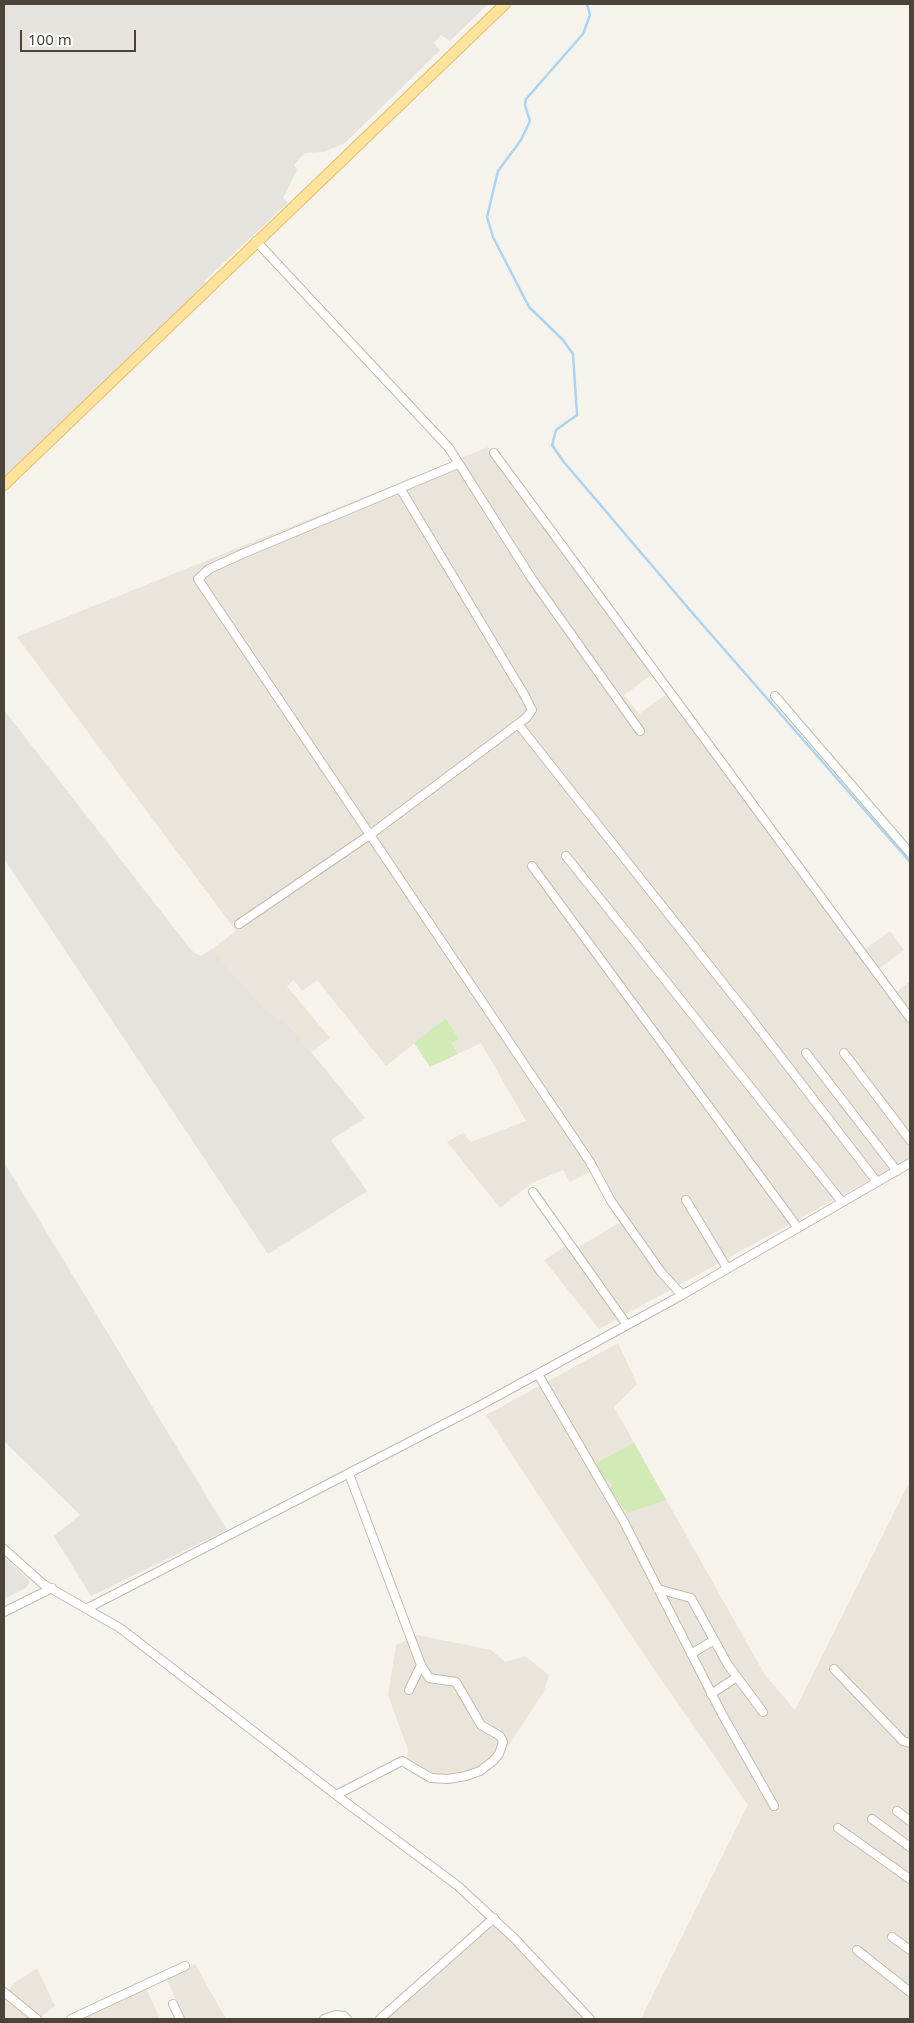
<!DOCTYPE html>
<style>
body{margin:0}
#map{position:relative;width:914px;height:2023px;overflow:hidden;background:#f6f3ec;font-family:"Noto Sans",sans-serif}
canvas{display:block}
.frame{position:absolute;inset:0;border:5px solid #4b4439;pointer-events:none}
.scale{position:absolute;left:20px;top:30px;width:116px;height:22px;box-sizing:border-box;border:2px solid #4b4439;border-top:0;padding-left:6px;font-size:15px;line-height:18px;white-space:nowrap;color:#4b4439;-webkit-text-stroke:4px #fff;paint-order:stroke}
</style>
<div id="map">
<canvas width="914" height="2023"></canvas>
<div class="frame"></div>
<div class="scale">100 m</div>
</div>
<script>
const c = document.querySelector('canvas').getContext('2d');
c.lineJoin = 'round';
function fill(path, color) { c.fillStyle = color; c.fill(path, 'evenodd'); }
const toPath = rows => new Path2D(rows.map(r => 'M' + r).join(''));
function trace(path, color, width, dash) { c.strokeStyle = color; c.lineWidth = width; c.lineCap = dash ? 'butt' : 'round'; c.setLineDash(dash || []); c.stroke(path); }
fill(toPath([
 [488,447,653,674,624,695,639,714,668,693,863,951,890,931,904,950,877,970,895,993,910,981,910,1158,599,1329,544,1260,566,1246,577,1248,622,1221,590,1172,570,1182,563,1170,532,1183,500,1208,447,1142,463,1133,471,1142,526,1121,481,1043,458,1054,452,1043,459,1039,446,1018,386,1066,317,980,302,991,294,980,287,986,330,1038,311,1052,290,1026,266,1010,212,949,236,931,17,637],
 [618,1343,637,1384,614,1407,765,1675,795,1710,910,1481,910,2019,641,2019,748,1805,634,1640,486,1415],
 [417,1635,491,1650,505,1662,525,1656,549,1675,544,1691,513,1739,497,1762,482,1775,450,1784,426,1782,406,1769,408,1750,388,1695,396,1645],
 [490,1914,587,2016,579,2019,385,2019,382,2015],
 [195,1964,226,2019,185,2019,166,1978],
 [37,1968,55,2006,41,2017,43,2019,4,2019,4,1994,6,1995,13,1984],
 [146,1988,160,2019,81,2019]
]), '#eae5da');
fill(toPath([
 [4,4,488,4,450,41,441,35,434,43,440,50,345,143,323,152,305,153,299,159,294,165,297,170,283,198,288,203,204,281,208,287,4,485],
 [4,710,192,951,201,956,212,949,266,1010,290,1026,365,1118,331,1140,367,1191,268,1254,4,859],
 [4,1162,227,1530,91,1596,54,1536,80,1515,4,1441],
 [4,1557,30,1581,26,1588,4,1599]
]), '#e6e2dd');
fill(toPath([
 [446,1018,459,1039,452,1043,458,1054,430,1067,414,1043],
 [634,1443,666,1500,627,1513,610,1489,612,1485,609,1480,604,1480,594,1464]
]), '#d2eab5');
trace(toPath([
 [587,4,590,15,583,34,526,99,525,105,530,121,521,140,498,171,487,217,493,237,529,307,563,340,573,354,577,415,556,430,552,445,563,461,695,616,910,862]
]), '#a9d4f2', 2.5);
const minor = toPath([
 [256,241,449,448,532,579,640,731],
 [494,453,910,1018],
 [458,464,242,554,209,569,198,579,590,1162,611,1201,661,1272,682,1295],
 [775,696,910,853],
 [518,724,754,1022,877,1182],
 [566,856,842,1202],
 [532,866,798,1228],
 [239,924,371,834,526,718,532,710,525,696,400,488],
 [806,1053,897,1171],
 [844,1053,910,1140],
 [533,1192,627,1325],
 [686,1200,727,1268],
 [538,1374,624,1522,722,1714,774,1806],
 [4,1549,43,1584,120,1628,336,1795,458,1886,514,1938,590,2019],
 [658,1589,691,1598,728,1665,763,1712],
 [86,1609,481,1405,682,1295,910,1163],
 [4,1612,52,1588],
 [691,1654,714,1640],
 [834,1669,903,1741,910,1743],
 [409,1690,421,1665],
 [711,1694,737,1677],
 [336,1795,402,1761,431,1778,448,1779,466,1776,480,1771,493,1761,499,1754,503,1742,500,1736,481,1725,456,1682,429,1678,421,1665,349,1474],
 [897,1811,910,1821],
 [872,1819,910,1847],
 [838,1828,910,1879],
 [892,1937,910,1950],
 [857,1950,910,1992],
 [4,1992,37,2019],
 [173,2004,180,2019],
 [71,2019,185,1966],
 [324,2019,336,2015,344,2016,347,2019],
 [380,2019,494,1918]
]);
const major = toPath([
 [4,485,505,4]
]);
trace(minor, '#c2bbae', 10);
trace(major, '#e6c16a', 12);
trace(minor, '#fff', 8);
trace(major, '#ffe39c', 10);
</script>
